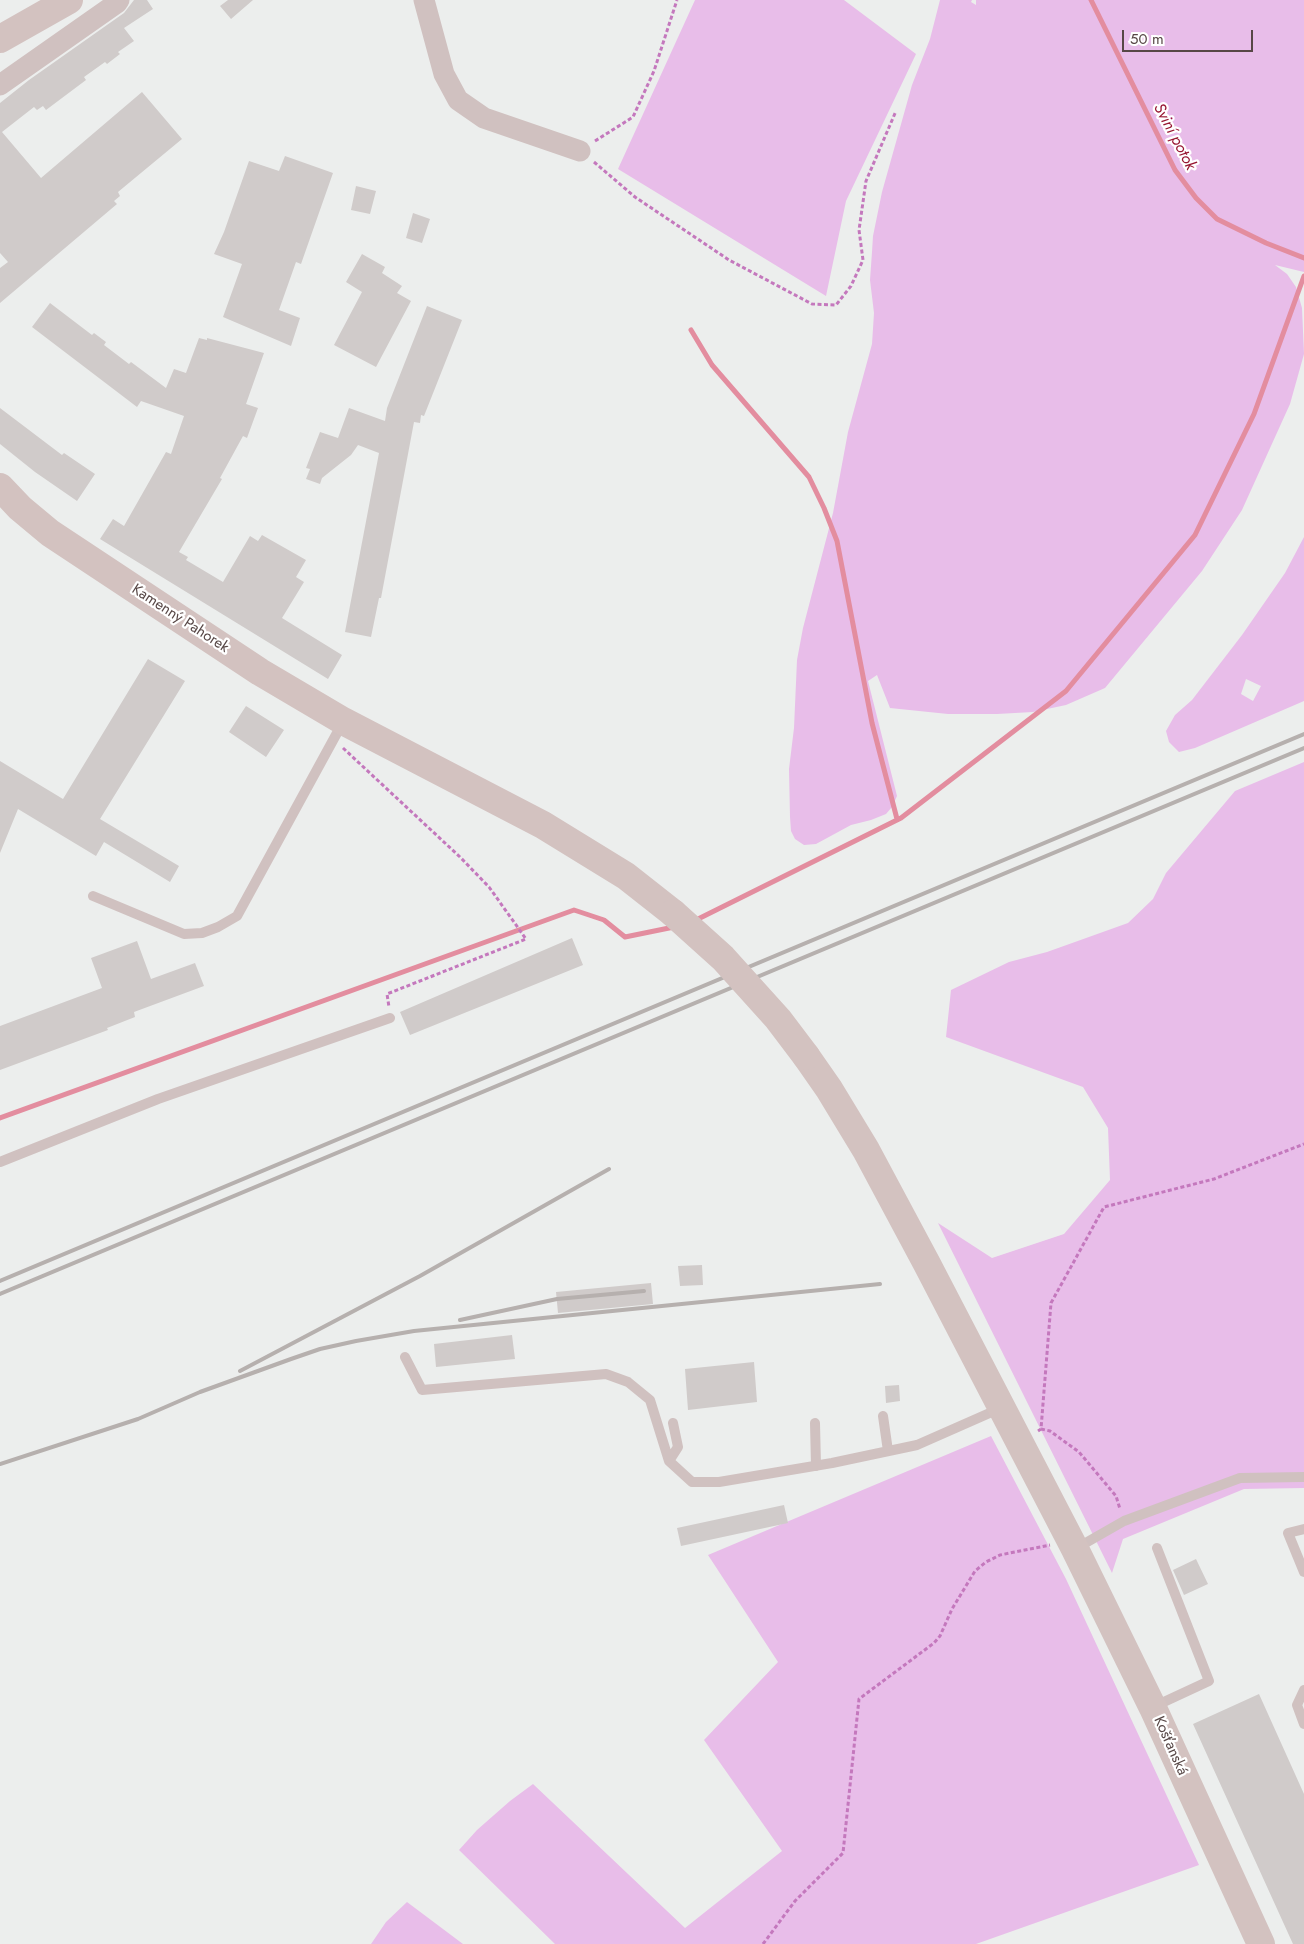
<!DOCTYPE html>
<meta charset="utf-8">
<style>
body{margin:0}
#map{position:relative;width:1304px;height:1944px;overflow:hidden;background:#eceeed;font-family:Jost,sans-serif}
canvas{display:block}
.scale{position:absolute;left:1122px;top:30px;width:131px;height:22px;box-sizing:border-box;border:2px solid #574746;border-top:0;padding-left:6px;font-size:15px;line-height:18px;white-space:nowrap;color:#574746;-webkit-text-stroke:4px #fff;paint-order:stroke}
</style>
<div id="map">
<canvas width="1304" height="1944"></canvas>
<div class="scale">50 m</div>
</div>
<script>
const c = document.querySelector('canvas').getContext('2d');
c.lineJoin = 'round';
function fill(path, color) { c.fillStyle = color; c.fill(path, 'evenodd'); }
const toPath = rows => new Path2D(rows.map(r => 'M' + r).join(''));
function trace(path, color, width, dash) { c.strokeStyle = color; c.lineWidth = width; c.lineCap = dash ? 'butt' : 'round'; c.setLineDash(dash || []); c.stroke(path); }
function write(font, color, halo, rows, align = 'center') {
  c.font = font + ' Jost,sans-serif'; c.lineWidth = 4.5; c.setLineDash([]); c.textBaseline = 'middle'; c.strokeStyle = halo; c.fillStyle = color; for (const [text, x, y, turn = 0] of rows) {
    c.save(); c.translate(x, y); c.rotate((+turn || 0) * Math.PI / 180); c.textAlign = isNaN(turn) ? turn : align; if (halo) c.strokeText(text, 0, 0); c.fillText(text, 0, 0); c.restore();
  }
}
fill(toPath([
 [695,0,844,0,916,54,846,201,826,296,618,169],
 [940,0,972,0,971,2,976,5,976,0,1304,0,1304,272,1275,265,1287,274,1296,287,1302,308,1304,354,1290,404,1242,510,1202,571,1105,688,1066,705,1033,712,997,714,948,714,890,708,877,675,868,681,897,796,892,807,886,814,871,820,851,825,816,844,804,845,795,839,791,831,790,817,789,769,794,728,797,660,803,628,833,513,848,432,872,344,874,313,870,280,872,252,873,236,882,192,912,85,930,39],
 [1304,537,1304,701,1195,748,1179,752,1169,742,1166,731,1175,715,1192,700,1242,635,1285,573],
 [1246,679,1261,686,1253,701,1241,694],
 [1304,762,1304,1488,1244,1489,1123,1539,1112,1573,938,1223,992,1258,1064,1234,1110,1180,1108,1128,1083,1087,946,1037,951,990,1009,962,1047,952,1128,923,1153,899,1166,873,1235,791],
 [991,1436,1066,1579,1199,1865,976,1944,555,1944,459,1850,477,1830,510,1801,533,1784,685,1928,782,1851,704,1740,778,1662,708,1555],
 [407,1902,463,1944,371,1944,386,1922]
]), '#e8bde9');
trace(toPath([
 [1091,0,1175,170,1196,198,1217,219,1266,243,1304,258],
 [691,330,712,365,809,477,824,508,837,541,872,723,897,819],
 [694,921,901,818,1066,691,1195,535,1254,414,1304,276],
 [0,1118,574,910,604,920,625,937,674,927]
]), '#e38d9f', 5);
fill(toPath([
 [134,0,147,0,153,9,124,28,134,41,118,52,120,54,107,64,105,62,84,77,86,80,46,110,43,106,37,110,34,107,2,132,41,178,142,92,182,139,118,192,120,196,114,201,117,204,0,303,0,268,8,262,0,253,0,103,29,80,124,13],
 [228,0,253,0,231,19,220,6],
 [285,156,333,173,301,264,296,262,279,310,300,318,291,346,223,317,242,264,214,254,224,232,249,161,279,171],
 [356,186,376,191,370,214,351,210],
 [413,213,430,219,422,243,406,238],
 [362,254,385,267,382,273,402,286,397,293,411,301,376,367,334,345,362,292,346,282],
 [50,303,92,335,94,333,106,342,104,345,129,364,131,362,166,388,174,369,186,373,199,338,207,340,207,338,264,353,246,404,258,408,247,438,243,436,220,478,222,479,179,552,188,557,186,560,223,582,250,536,258,541,262,535,306,560,296,577,304,582,282,618,342,655,328,679,100,539,113,519,124,526,166,452,171,454,184,416,141,401,137,407,32,327],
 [427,306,462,320,424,416,421,415,420,423,414,422,381,598,379,598,371,637,345,632,379,453,358,445,351,455,322,478,320,484,306,479,310,469,306,468,320,432,338,438,349,408,385,421,387,408],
 [0,408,62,455,64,453,95,474,77,501,35,472,0,444],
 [148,659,185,681,100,819,179,866,170,882,104,842,96,856,18,809,0,853,0,761,63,799],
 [246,706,284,730,266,757,229,732],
 [572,938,583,965,410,1035,400,1012],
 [137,941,151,979,195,963,204,986,134,1012,135,1017,107,1028,108,1030,0,1070,0,1026,102,988,91,958],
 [702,1265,703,1285,680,1286,678,1266],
 [651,1283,653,1304,558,1313,556,1292],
 [512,1335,515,1359,436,1367,434,1344],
 [754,1362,757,1402,688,1410,685,1369],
 [899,1385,900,1401,886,1403,885,1386],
 [784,1505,788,1523,681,1546,677,1528],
 [1196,1559,1208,1584,1184,1595,1173,1570],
 [1259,1694,1304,1794,1304,1944,1293,1944,1193,1724]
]), '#d0cbca');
trace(toPath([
 [595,141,633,117,654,71,677,0],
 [594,162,635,197,729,260,812,304,836,305,851,286,863,260,859,230,866,181,896,111],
 [343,748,460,857,489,887,526,939,387,994,389,1007],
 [1041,1429,1050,1431,1079,1452,1116,1496,1120,1509],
 [1038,1431,1041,1429,1051,1303,1104,1207,1214,1179,1304,1144],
 [763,1944,795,1901,843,1853,859,1699,934,1643,940,1636,952,1609,975,1571,986,1562,1000,1555,1050,1545]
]), '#c478bd', 3, [4, 2.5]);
trace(toPath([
 [93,896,184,934,202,933,218,927,237,916,343,722],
 [0,1162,158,1099,390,1018],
 [405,1357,422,1390,606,1374,628,1382,650,1400,669,1461,692,1482,719,1482,832,1463,917,1445,1001,1408],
 [883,1416,888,1451],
 [815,1423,816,1466],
 [669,1461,678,1447,673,1423],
 [1304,1529,1288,1533,1304,1572],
 [1075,1549,1124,1521,1240,1478,1304,1477],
 [1304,1690,1297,1705,1304,1724],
 [1153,1707,1209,1681,1157,1548]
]), '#d0c1c0', 10);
trace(toPath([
 [424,0,444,74,458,100,484,118,580,151],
 [0,85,117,3,119,0]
]), '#d0c1c0', 21);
trace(toPath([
 [0,39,69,0],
 [0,487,20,508,50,533,260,672,343,721,543,825,626,876,673,913],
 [806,1056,829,1089,866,1150,927,1264,1075,1549,1153,1708,1261,1944]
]), '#d3c2c0', 28);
trace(toPath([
 [0,1281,1304,734],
 [0,1294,1304,748],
 [460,1320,557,1299,644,1291],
 [240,1371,420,1276,609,1169],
 [0,1464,138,1419,200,1392,291,1359,320,1349,356,1341,414,1331,880,1284]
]), '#b6b0ae', 4);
trace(toPath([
 [673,913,723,958,778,1019,806,1056]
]), '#d3c2c0', 28);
write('15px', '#574746', '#fff', [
 ["Kamenný Pahorek",180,619,33],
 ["Košťanská",1170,1746,66]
]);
write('italic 16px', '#981833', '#fff', [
 ["Sviní potok",1174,137,62]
]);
</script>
